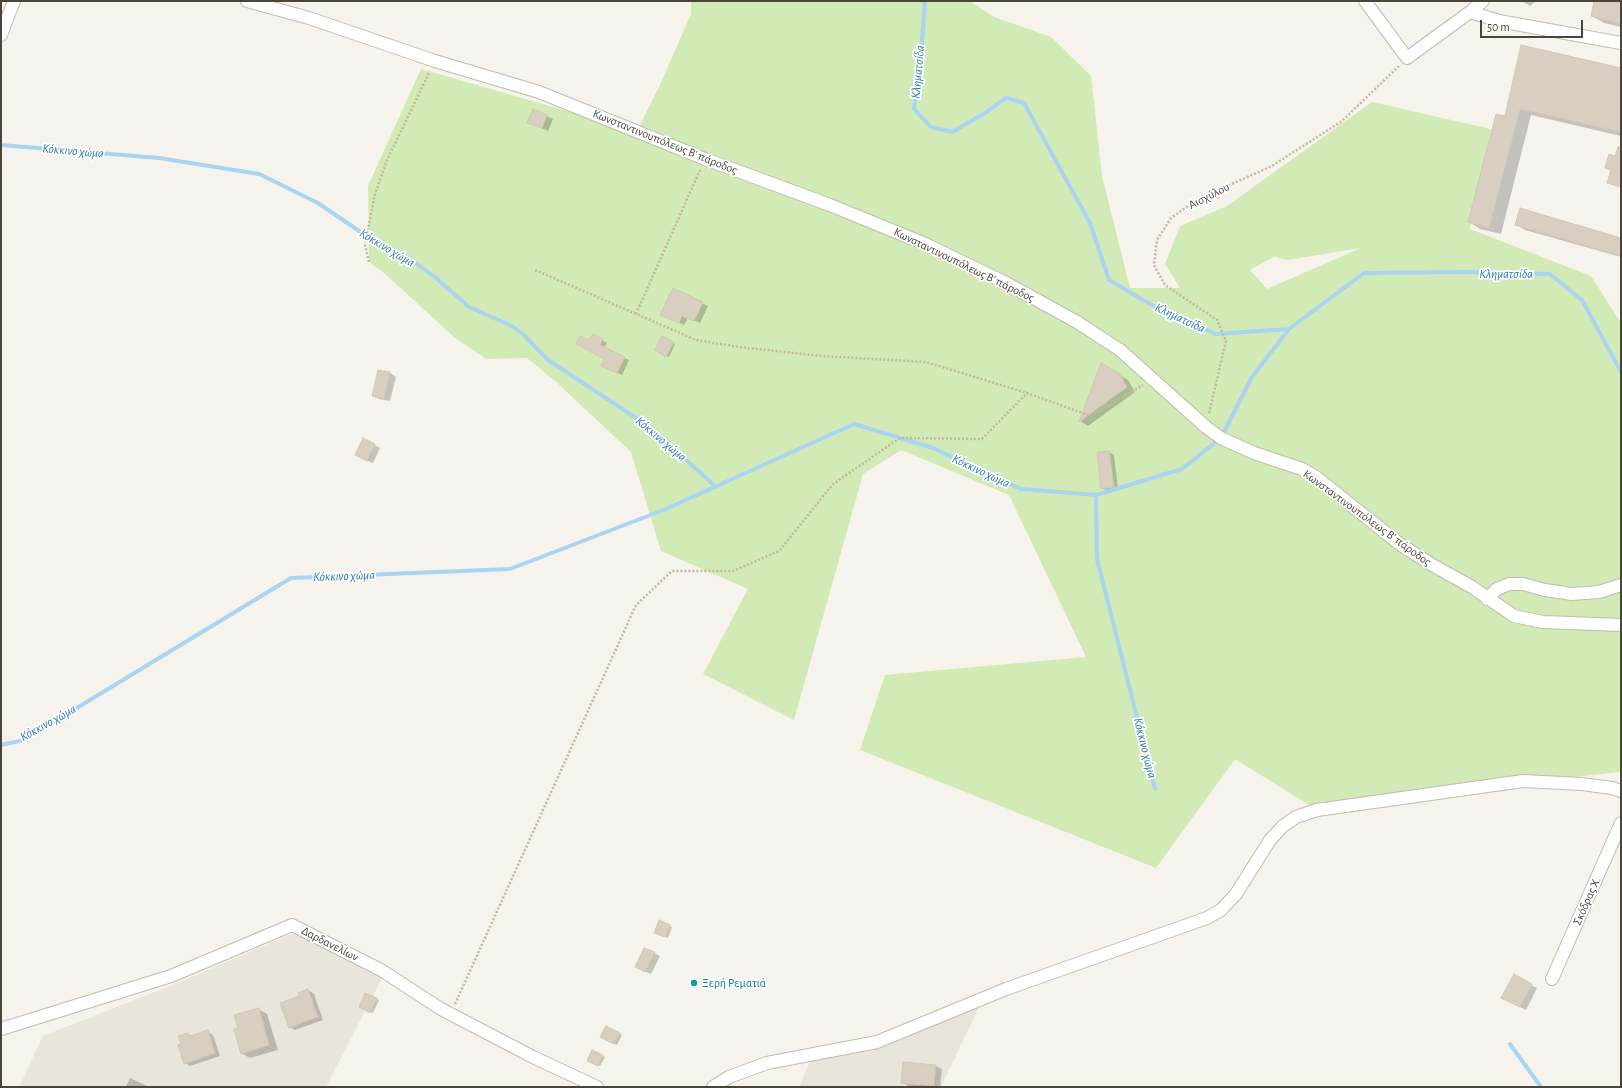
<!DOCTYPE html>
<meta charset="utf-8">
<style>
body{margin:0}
#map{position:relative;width:1622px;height:1088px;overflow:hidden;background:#f6f3ec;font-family:"Alegreya Sans",sans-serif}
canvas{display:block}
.frame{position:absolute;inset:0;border:2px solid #4b4439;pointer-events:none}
.scale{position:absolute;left:1480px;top:20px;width:103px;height:18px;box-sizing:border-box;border:2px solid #4b4439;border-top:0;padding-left:5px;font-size:12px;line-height:14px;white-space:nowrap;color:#4b4439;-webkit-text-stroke:3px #fff;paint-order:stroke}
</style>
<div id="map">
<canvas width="1622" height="1088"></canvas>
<div class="frame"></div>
<div class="scale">50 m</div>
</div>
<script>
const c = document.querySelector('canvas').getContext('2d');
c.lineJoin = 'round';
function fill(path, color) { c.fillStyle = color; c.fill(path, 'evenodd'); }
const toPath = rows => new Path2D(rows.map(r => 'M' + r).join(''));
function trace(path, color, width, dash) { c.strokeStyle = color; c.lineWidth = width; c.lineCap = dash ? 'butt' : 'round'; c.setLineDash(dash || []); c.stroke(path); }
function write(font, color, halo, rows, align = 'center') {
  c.font = font + ' "Alegreya Sans",sans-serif'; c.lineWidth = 3.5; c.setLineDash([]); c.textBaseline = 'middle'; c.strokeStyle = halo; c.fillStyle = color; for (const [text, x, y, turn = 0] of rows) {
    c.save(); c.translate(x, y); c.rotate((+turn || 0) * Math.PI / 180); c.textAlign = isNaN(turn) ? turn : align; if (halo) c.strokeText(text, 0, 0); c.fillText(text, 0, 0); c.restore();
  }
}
fill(toPath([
 [294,933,382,978,326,1087,19,1087,43,1036,172,985],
 [981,1003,941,1087,799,1087,810,1061]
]), '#eae5da');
fill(toPath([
 [691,1,970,1,994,17,1051,37,1091,76,1102,176,1130,288,1180,288,1165,264,1180,226,1227,206,1372,102,1491,129,1470,229,1591,276,1621,323,1621,772,1309,805,1235,759,1156,868,860,750,885,675,1086,657,1009,495,901,450,863,474,794,720,703,674,748,589,661,551,631,452,555,381,527,358,486,359,454,337,384,273,369,262,368,186,421,69,637,131,659,87,691,14],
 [1361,248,1267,289,1250,270,1274,257,1288,260]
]), '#d2eab5');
fill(toPath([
 [1522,1,1536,1,1530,6],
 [1595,1,1621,1,1621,27,1604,23,1592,16],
 [1522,46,1621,69,1621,136,1531,115,1501,234,1480,229,1469,222,1506,117],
 [533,110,553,119,548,131,529,122],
 [1517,225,1621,239,1621,257,1525,230],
 [673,290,708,306,700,323,688,318,684,325,667,317],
 [593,335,607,343,604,348,629,360,622,375,607,368,605,359,590,342],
 [663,337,675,344,669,357,656,350],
 [1102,365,1128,380,1135,392,1088,426,1080,421],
 [379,371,390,373,396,377,390,401,379,399,373,396],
 [363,439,380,448,373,463,361,458],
 [1109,452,1114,455,1118,489,1107,491,1102,488],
 [670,926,672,927,668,938,658,934],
 [654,953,660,956,651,974,642,970],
 [1531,985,1537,988,1526,1010,1508,1001],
 [308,990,314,994,323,1020,295,1030,290,1027,300,997],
 [366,994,379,1000,373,1013,360,1007],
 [258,1009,267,1014,278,1050,250,1058,241,1053,240,1029],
 [606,1027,622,1035,617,1045,601,1037],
 [207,1031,213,1035,220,1056,190,1066,185,1063,182,1045,188,1034,193,1036],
 [592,1051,605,1057,600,1066,588,1060],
 [904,1063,936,1066,942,1069,940,1087,908,1086,902,1082],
 [130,1078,147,1086,149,1087,126,1087]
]), '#0003');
trace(toPath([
 [925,1,921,56,914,109,931,127,952,132,985,113,1006,98,1024,103,1090,223,1109,280,1152,305,1216,334,1289,329,1364,273,1468,272,1550,274,1582,300,1621,372],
 [1,145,159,158,259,174,318,203,362,233,406,256,436,278,469,307,512,326,524,335,548,360,650,427,716,487],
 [1096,495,1097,559,1155,789],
 [1,745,24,740,291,578,510,569,666,509,854,424,933,448,1021,489,1096,495,1182,469,1221,438,1252,377,1289,329],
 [1510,1044,1541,1087]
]), '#a9d4f2', 4);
const building = toPath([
 [1594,1,1621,1,1621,24,1591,16,1594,1],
 [1521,45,1621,68,1621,132,1520,109,1489,228,1468,222,1496,114,1505,116,1521,45],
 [533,109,547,115,542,128,527,123,533,109],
 [1618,147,1621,147,1621,187,1607,183,1611,170,1605,168,1609,154,1615,156,1618,147],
 [1520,208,1621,238,1621,256,1515,225,1520,208],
 [673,288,703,302,694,321,682,316,679,323,660,315,673,288],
 [593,334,603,339,600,345,625,357,617,373,601,366,604,359,576,344,580,336,589,340,593,334],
 [662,336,674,342,666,357,655,350,662,336],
 [1101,363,1119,373,1127,387,1079,422,1101,363],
 [378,370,390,372,384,399,372,396,378,370],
 [363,438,375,444,367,461,355,455,363,438],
 [1109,451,1114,487,1101,489,1097,452,1109,451],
 [659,920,670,925,665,937,654,933,659,920],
 [644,948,655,952,645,972,635,967,644,948],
 [1514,974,1532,984,1520,1007,1501,998,1514,974],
 [308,989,318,1017,289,1028,280,1003,299,996,298,993,308,989],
 [365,993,377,998,370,1013,359,1007,365,993],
 [259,1008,269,1045,241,1054,234,1029,238,1028,234,1015,259,1008],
 [606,1026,620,1033,614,1044,600,1037,606,1026],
 [208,1030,215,1053,184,1064,178,1045,181,1044,178,1036,188,1033,190,1036,208,1030],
 [592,1050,603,1055,598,1066,587,1061,592,1050],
 [903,1062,936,1065,934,1086,901,1083,903,1062]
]);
fill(building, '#d8cfc1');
trace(building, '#d3c7b4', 1);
const minor = toPath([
 [247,1,309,18,435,61,539,92,705,159,830,205,923,243,1008,284,1077,322,1120,350,1206,427,1221,438,1254,453,1302,469,1316,477,1401,545,1434,566,1472,587,1514,616,1543,622,1621,625],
 [1365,1,1407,58,1470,12,1483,1],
 [1470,12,1499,21,1621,43],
 [1,35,14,1],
 [1487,599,1497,589,1509,584,1523,584,1545,590,1572,594,1599,592,1621,585],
 [1552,979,1621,823],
 [1,1029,171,976,292,925,381,970,441,1009,533,1057,597,1087],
 [713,1087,729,1077,767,1063,877,1042,1006,989,1207,918,1221,910,1236,894,1270,840,1283,826,1296,817,1317,810,1523,781,1582,784,1612,788,1621,791]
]);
trace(minor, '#c2bbae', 14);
trace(toPath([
 [369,262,365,245,375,194,387,160,430,71],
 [535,270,696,340,739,347,822,356,926,362,1027,393],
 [636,314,700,170],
 [1209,413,1226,341,1217,320,1165,285,1154,265,1157,240,1171,218,1198,199,1272,166,1342,121,1399,66],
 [455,1004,636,605,672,571,733,571,779,551,833,484,900,438,982,439,1027,393,1091,416,1143,385]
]), '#c4b79f', 2.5, [2, 2]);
trace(minor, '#fff', 12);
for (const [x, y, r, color] of [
 [694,983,4,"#0f9aa8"]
]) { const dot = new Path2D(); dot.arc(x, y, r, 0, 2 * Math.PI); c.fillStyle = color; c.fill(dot); trace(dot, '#fff', 1.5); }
write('12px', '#4b4439', '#fff', [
 ["Κωνσταντινουπόλεως Β' πάροδος",665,142,22],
 ["Αισχύλου",1209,196,-27],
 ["Κωνσταντινουπόλεως Β' πάροδος",964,265,26],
 ["Κωνσταντινουπόλεως Β' πάροδος",1367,518,36],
 ["Σκόδρας Χ.",1587,901,-66],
 ["Δαρδανελίων",330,944,27]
]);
write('12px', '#0d838f', '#fff', [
 ["Ξερή Ρεματιά",702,983]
], 'left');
write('italic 13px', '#2e7ab2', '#fff', [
 ["Κληματσίδα",918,72,-85],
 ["Κόκκινο χώμα",73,151,5],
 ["Κόκκινο χώμα",387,248,31],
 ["Κληματσίδα",1506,274],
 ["Κληματσίδα",1180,318,25],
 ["Κόκκινο χώμα",661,439,40],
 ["Κόκκινο χώμα",981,471,25],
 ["Κόκκινο χώμα",344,576,-2],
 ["Κόκκινο χώμα",48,723,-29],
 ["Κόκκινο χώμα",1145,748,76]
]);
</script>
